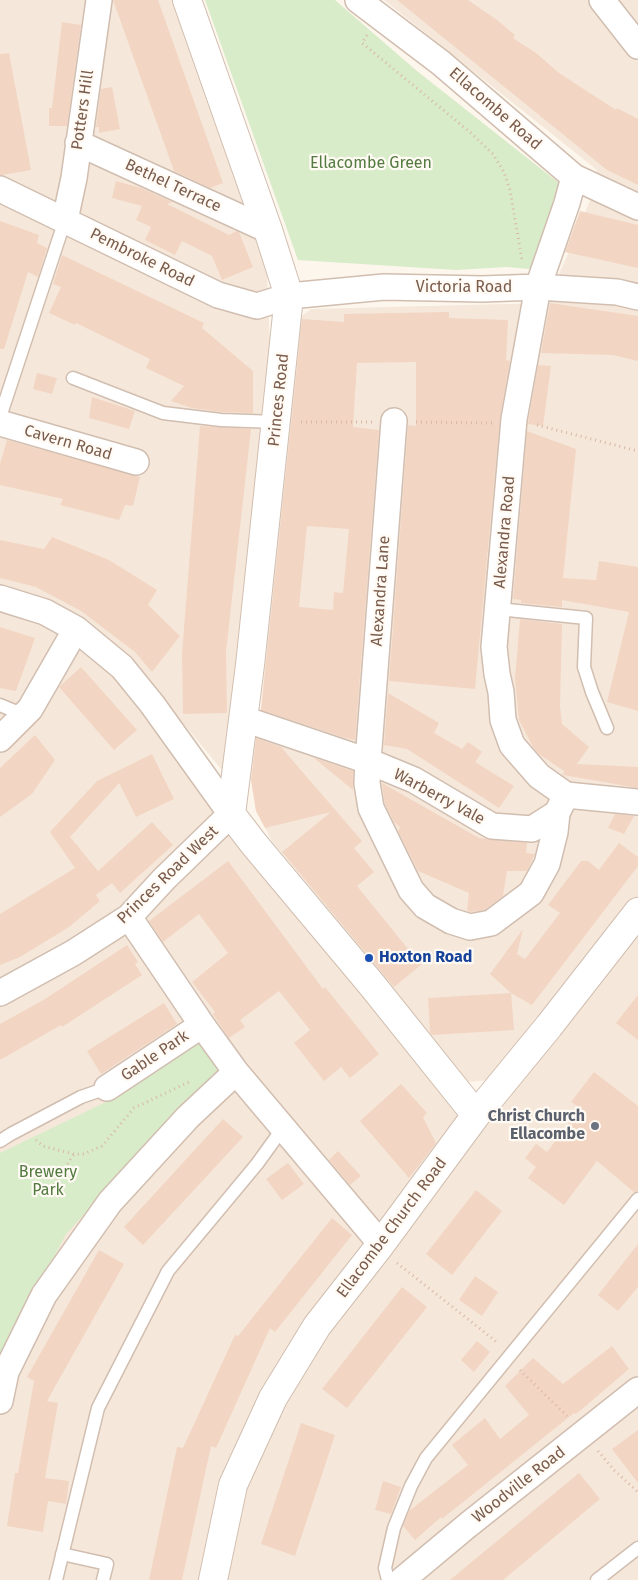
<!DOCTYPE html>
<style>
body{margin:0}
canvas{display:block;background:#fdf6ec}
</style>
<canvas width="638" height="1580"></canvas>
<script>
const c = document.querySelector('canvas').getContext('2d');
c.lineJoin = 'round';
function fill(path, color) { c.fillStyle = color; c.fill(path, 'evenodd'); }
const toPath = rows => new Path2D(rows.map(r => 'M' + r).join(''));
function trace(path, color, width, dash) { c.strokeStyle = color; c.lineWidth = width; c.lineCap = dash ? 'butt' : 'round'; c.setLineDash(dash || []); c.stroke(path); }
function write(font, color, halo, rows, align = 'center') {
  c.font = font + ' "Fira Sans",sans-serif'; c.lineWidth = 4.5; c.setLineDash([]); c.textBaseline = 'middle'; c.strokeStyle = halo; c.fillStyle = color; for (const [text, x, y, turn = 0] of rows) {
    c.save(); c.translate(x, y); c.rotate((+turn || 0) * Math.PI / 180); c.textAlign = isNaN(turn) ? turn : align; if (halo) c.strokeText(text, 0, 0); c.fillText(text, 0, 0); c.restore();
  }
}
fill(toPath([
 [0,0,173,0,266,252,270,348,253,503,226,775,144,676,0,590],
 [384,0,638,0,638,902,490,1080,466,1082,393,988,272,841,256,811,251,780,260,718,288,425,290,416,293,359,298,319,311,309,546,303,576,236,590,200,597,170],
 [0,598,76,629,476,1115,638,912,638,1580,0,1580]
]), '#f5e8da');
fill(toPath([
 [205,0,335,0,417,71,564,187,540,270,507,267,456,270,298,260],
 [200,1041,219,1068,66,1234,0,1360,0,1153,108,1101]
]), '#d8ecc9');
fill(toPath([
 [113,0,158,0,223,183,210,188,174,171],
 [397,0,468,0,497,20,515,35,513,38,536,53,559,73,616,110,617,108,638,119,638,185,607,170],
 [62,22,81,25,67,126,49,126,49,108,52,108],
 [9,53,31,170,2,175,0,175,0,54],
 [112,87,120,129,99,133,99,127,96,127,101,89],
 [116,181,141,188,172,202,167,204,229,235,237,231,239,232,253,267,222,280,212,256,182,241,175,255,145,240,151,227,136,220,142,206,112,198],
 [580,211,638,225,638,268,565,252],
 [0,221,39,235,37,243,47,248,38,277,28,272,4,349,0,349],
 [62,255,204,323,202,328,253,371,253,413,222,412,192,408,171,401,184,386,146,368,150,359,76,323,75,325,49,313,61,287,53,284],
 [550,303,638,316,638,361,613,355,541,353],
 [449,312,449,318,508,320,506,360,510,361,500,418,475,689,389,681,408,425,416,426,416,362,357,363,353,427,379,430,355,740,342,737,261,710,302,319,344,322,344,314],
 [307,526,349,529,343,593,334,592,333,610,299,607],
 [538,365,551,366,543,426,528,424],
 [37,373,57,378,52,394,33,389],
 [92,397,135,411,129,429,89,418],
 [200,426,251,429,226,652,227,713,183,714,182,653],
 [527,431,576,449,563,578,596,580,599,561,638,567,638,711,607,702,629,612,562,600,562,607,521,603,521,600,513,599],
 [7,440,140,477,133,506,125,505,119,520,60,505,63,499,0,485,0,464],
 [52,537,109,560,157,590,148,605,180,636,152,672,135,652,81,611,36,587,0,578,0,540,44,549],
 [520,619,562,624,560,706,562,724,589,747,577,764,638,767,638,788,563,775,564,771,539,754,533,747,519,720,515,678],
 [0,627,35,638,16,691,0,688],
 [81,667,137,730,114,750,59,687],
 [388,693,439,723,434,733,462,749,468,742,482,752,475,762,514,786,499,808,407,749,384,745],
 [35,735,55,760,32,794,0,817,0,768],
 [256,738,281,747,362,841,354,848,374,872,357,886,421,965,394,987,282,852,331,812,265,828,256,811,251,780],
 [152,754,174,799,136,817,119,783,70,837,98,871,152,822,173,845,120,893,112,883,96,895,100,901,69,927,20,957,0,965,0,914,75,868,50,832,97,781],
 [314,758,353,771,353,790],
 [382,783,479,838,527,843,526,853,535,854,527,871,507,871,503,896,485,910,471,912,467,911,469,893,418,871,398,831,400,827,394,822,385,804],
 [615,814,634,816,624,834,608,828],
 [619,843,638,857,638,866,532,1005,511,993,490,974,523,929,517,954,525,959,560,913,548,905,581,861,588,861,599,870],
 [228,861,323,989,325,987,379,1054,350,1078,341,1067,324,1081,294,1043,310,1030,279,991,240,1020,245,1027,229,1038,213,1014,215,1012,192,982,228,953,199,914,163,942,149,921],
 [127,945,138,962,135,964,142,975,62,1027,61,1025,0,1060,0,1024,45,999],
 [511,993,514,1030,432,1035,430,1032,428,998],
 [638,995,638,1040,616,1023],
 [164,1003,177,1024,101,1074,87,1051],
 [594,1072,638,1106,638,1191,634,1192,597,1161,564,1205,528,1178,536,1167,525,1158,536,1144,547,1152,580,1108,571,1102],
 [401,1084,427,1113,423,1117,436,1143,409,1178,360,1121],
 [223,1119,243,1137,143,1245,124,1227],
 [338,1151,361,1176,350,1185,329,1160],
 [288,1163,304,1184,282,1200,266,1179],
 [476,1190,502,1211,452,1275,426,1254],
 [332,1218,352,1235,275,1332,270,1328,216,1448,211,1446,182,1580,149,1580,177,1447,183,1448,235,1335,238,1336],
 [638,1244,638,1287,618,1311,598,1295],
 [99,1250,124,1264,47,1401,58,1403,45,1478,69,1481,66,1504,48,1501,43,1532,7,1526,15,1473,18,1473,34,1381,27,1377],
 [475,1276,498,1292,482,1316,459,1300],
 [402,1287,427,1307,347,1408,322,1389],
 [477,1341,490,1352,474,1372,461,1360],
 [612,1346,629,1369,576,1414,574,1413,442,1519,441,1517,415,1540,403,1526,409,1511,468,1465,452,1445,485,1418,500,1439,529,1415,505,1386,533,1358,563,1384],
 [301,1423,335,1435,295,1556,261,1544],
 [638,1430,638,1483,612,1449],
 [579,1473,600,1499,503,1580,450,1580],
 [383,1481,401,1487,391,1514,375,1510]
]), '#f3d5c3');
const service = toPath([
 [73,378,163,413,221,420,276,422],
 [0,417,65,220],
 [498,609,586,618,584,667,592,692,607,728],
 [0,705,24,715],
 [0,1141,11,1134,81,1097,107,1088],
 [62,1554,107,1564,103,1580],
 [56,1580,98,1408,168,1271,257,1164,283,1128],
 [388,1580,385,1568,394,1528,411,1486,426,1458,638,1199],
 [597,1580,638,1548]
]);
const minor = toPath([
 [358,0,441,63,574,177,638,207],
 [602,0,638,46],
 [78,143,268,230],
 [574,177,567,203,538,287,514,419,494,647,497,674,501,692,503,720,512,745,539,776,566,795,638,802],
 [0,189,218,295,257,306,289,296,384,287,482,289,538,287,617,292,638,297],
 [65,220,74,178,99,0],
 [394,421,368,761,367,783,371,808,411,890,425,906,451,921,470,927,491,923,531,893,547,864,555,832,557,813],
 [0,423,136,462],
 [0,598,45,612,76,629,122,667,152,704,231,814,164,879,129,917,73,953,0,993],
 [244,719,368,761,414,780,492,826,532,829,557,813,562,803],
 [0,739,30,709,76,629],
 [129,917,202,1025,236,1072],
 [107,1088,202,1025],
 [0,1401,6,1372,44,1295,110,1202,188,1117,236,1072,381,1244],
 [402,1580,468,1525,638,1390]
]);
const tertiary = toPath([
 [187,0,268,230,289,296,250,665,231,814,254,844,372,985,476,1115],
 [213,1580,233,1485,273,1398,317,1326,378,1248,476,1115,549,1026,638,912]
]);
trace(service, '#d1beb0', 15);
trace(minor, '#d1beb0', 28);
trace(tertiary, '#d1beb0', 30);
trace(toPath([
 [367,35,362,43,471,133,493,154,504,172,510,190,522,260],
 [301,422,372,422],
 [416,422,492,423],
 [537,425,638,451],
 [36,1140,43,1146,74,1154,84,1154,102,1146,134,1108,189,1082],
 [54,1185,74,1154],
 [397,1263,498,1343],
 [520,1370,567,1416],
 [598,1451,614,1470,638,1492]
]), '#d9b8a5', 3, [1, 4]);
trace(service, '#fff', 12);
trace(minor, '#fff', 25);
trace(tertiary, '#fff', 28);
for (const [x, y, r, color] of [
 [369,958,5,"#1a4fb4"],
 [595,1126,5,"#6b7280"]
]) { const dot = new Path2D(); dot.arc(x, y, r, 0, 2 * Math.PI); c.fillStyle = color; c.fill(dot); trace(dot, '#fffaf3', 2); }
write('16px', '#7a5c4d', '#fffaf3', [
 ["Ellacombe Road",495,109,41],
 ["Potters Hill",83,110,-82],
 ["Bethel Terrace",173,186,25],
 ["Pembroke Road",142,258,26],
 ["Victoria Road",464,288],
 ["Princes Road",279,400,-84],
 ["Cavern Road",68,443,16],
 ["Alexandra Road",505,532,-85],
 ["Alexandra Lane",381,591,-86],
 ["Warberry Vale",439,797,28],
 ["Princes Road West",168,875,-44],
 ["Gable Park",155,1056,-34],
 ["Ellacombe Church Road",392,1228,-53],
 ["Woodville Road",519,1485,-38]
]);
write('16px', '#537a41', '#fffaf3', [
 ["Ellacombe Green",371,164],
 ["Brewery",48,1173],
 ["Park",48,1191]
]);
write('bold 16px', '#164399', '#fffaf3', [
 ["Hoxton Road",379,958]
], 'left');
write('bold 16px', '#5b616d', '#fffaf3', [
 ["Christ Church",585,1117],
 ["Ellacombe",585,1135]
], 'right');
</script>
